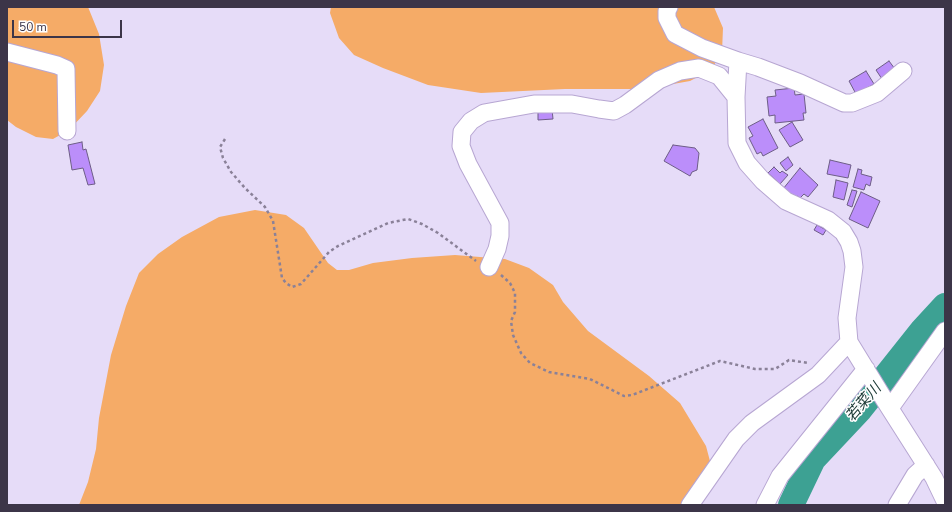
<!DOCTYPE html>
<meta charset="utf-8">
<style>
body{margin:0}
#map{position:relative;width:952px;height:512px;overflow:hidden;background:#e6dcf8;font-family:"Nunito Sans",sans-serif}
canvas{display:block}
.frame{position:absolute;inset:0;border:8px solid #3c3548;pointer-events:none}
.scale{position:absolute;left:12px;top:20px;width:110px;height:18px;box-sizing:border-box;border:2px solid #3c3548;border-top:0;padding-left:5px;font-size:12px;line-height:14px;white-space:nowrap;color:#3c3548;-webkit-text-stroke:3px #fff;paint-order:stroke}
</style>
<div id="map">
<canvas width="952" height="512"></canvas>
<div class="frame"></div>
<div class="scale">50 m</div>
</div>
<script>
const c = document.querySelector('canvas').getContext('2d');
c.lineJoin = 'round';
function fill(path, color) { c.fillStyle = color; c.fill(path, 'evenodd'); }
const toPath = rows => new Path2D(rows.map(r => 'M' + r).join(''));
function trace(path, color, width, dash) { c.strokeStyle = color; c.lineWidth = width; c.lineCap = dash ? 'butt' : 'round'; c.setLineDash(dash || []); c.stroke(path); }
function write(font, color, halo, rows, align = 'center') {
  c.font = font + ' "Nunito Sans","Noto Sans JP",sans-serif'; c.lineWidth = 3; c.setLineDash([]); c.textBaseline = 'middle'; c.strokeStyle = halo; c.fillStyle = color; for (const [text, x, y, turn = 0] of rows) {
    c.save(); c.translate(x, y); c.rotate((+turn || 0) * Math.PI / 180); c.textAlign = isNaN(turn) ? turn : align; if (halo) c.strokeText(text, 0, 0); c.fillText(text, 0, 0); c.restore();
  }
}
fill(toPath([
 [7,7,88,7,99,34,104,65,100,91,87,111,69,130,53,139,36,137,16,127,7,120],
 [331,7,714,7,723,28,722,52,711,70,690,81,645,89,565,89,481,93,428,85,383,68,354,55,339,38,330,13],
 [255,210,286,215,304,228,328,263,337,270,349,270,373,263,412,258,455,255,505,259,529,268,553,285,563,302,588,331,649,376,680,403,706,446,711,465,700,505,79,505,88,482,96,449,99,418,111,355,126,306,139,273,158,254,182,237,219,217]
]), '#f5ab67');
trace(toPath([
 [791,505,813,459,860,409,922,331,945,306]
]), '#3da193', 26);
const building = toPath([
 [889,61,895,69,882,79,876,70,889,61],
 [866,71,874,84,856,94,849,81,866,71],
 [794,88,795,95,804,94,806,113,803,113,804,120,775,123,775,115,769,116,767,97,776,96,775,90,794,88],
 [552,109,553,119,538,120,538,110,552,109],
 [763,119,778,148,763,156,761,152,757,154,749,138,753,136,748,127,763,119],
 [792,122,803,140,790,147,779,130,792,122],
 [82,142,83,150,86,149,95,184,88,185,83,168,72,170,68,145,82,142],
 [673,145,695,148,699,153,697,170,692,172,690,176,664,161,673,145],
 [788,157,793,165,786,171,780,163,788,157],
 [830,160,851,165,848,178,827,174,830,160],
 [774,167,780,173,782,171,788,175,780,184,768,173,774,167],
 [800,168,818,185,808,197,804,194,800,198,797,196,794,199,783,189,800,168],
 [858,169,862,170,861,174,872,177,870,186,866,184,864,190,853,187,858,169],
 [836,180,848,183,844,200,833,197,836,180],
 [852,190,857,191,852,207,847,205,852,190],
 [861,192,880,201,868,228,849,219,861,192],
 [817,225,826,230,823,235,814,230,817,225]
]);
fill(building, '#bb8efa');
trace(building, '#6d5d86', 1);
const minor = toPath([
 [669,7,667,11,667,18,675,34,702,48,738,61,736,97,737,143,747,163,763,181,786,201,828,220,843,232,849,242,852,251,854,267,847,318,849,342,887,404,934,478,945,501],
 [7,52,57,65,66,69,67,131],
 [738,61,758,67,800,83,844,103,852,103,877,93,903,71],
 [489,267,497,249,500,236,500,223,468,164,461,146,462,132,471,121,484,113,534,104,572,104,599,109,614,111,625,105,659,80,680,71,699,68,719,76,736,97],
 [890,408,945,331],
 [690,505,736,439,752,423,818,375,849,342],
 [765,505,780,476,866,369],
 [897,505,915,475,926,465]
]);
trace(minor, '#b7a6d2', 19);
trace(toPath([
 [225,139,220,147,223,158,231,172,245,188,265,207,273,221,282,278,286,283,292,287,301,284,329,252,338,246,388,223,408,219,422,224,438,233,476,261],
 [501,275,510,283,515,293,515,312,511,321,513,335,521,353,530,363,549,372,590,379,624,396,632,395,720,361,755,369,775,369,789,360,808,363]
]), '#8a8198', 2.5, [3, 3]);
trace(minor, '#fff', 17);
write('italic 15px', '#1b3935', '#fff', [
 ["若菜川",864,403,-49]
]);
</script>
